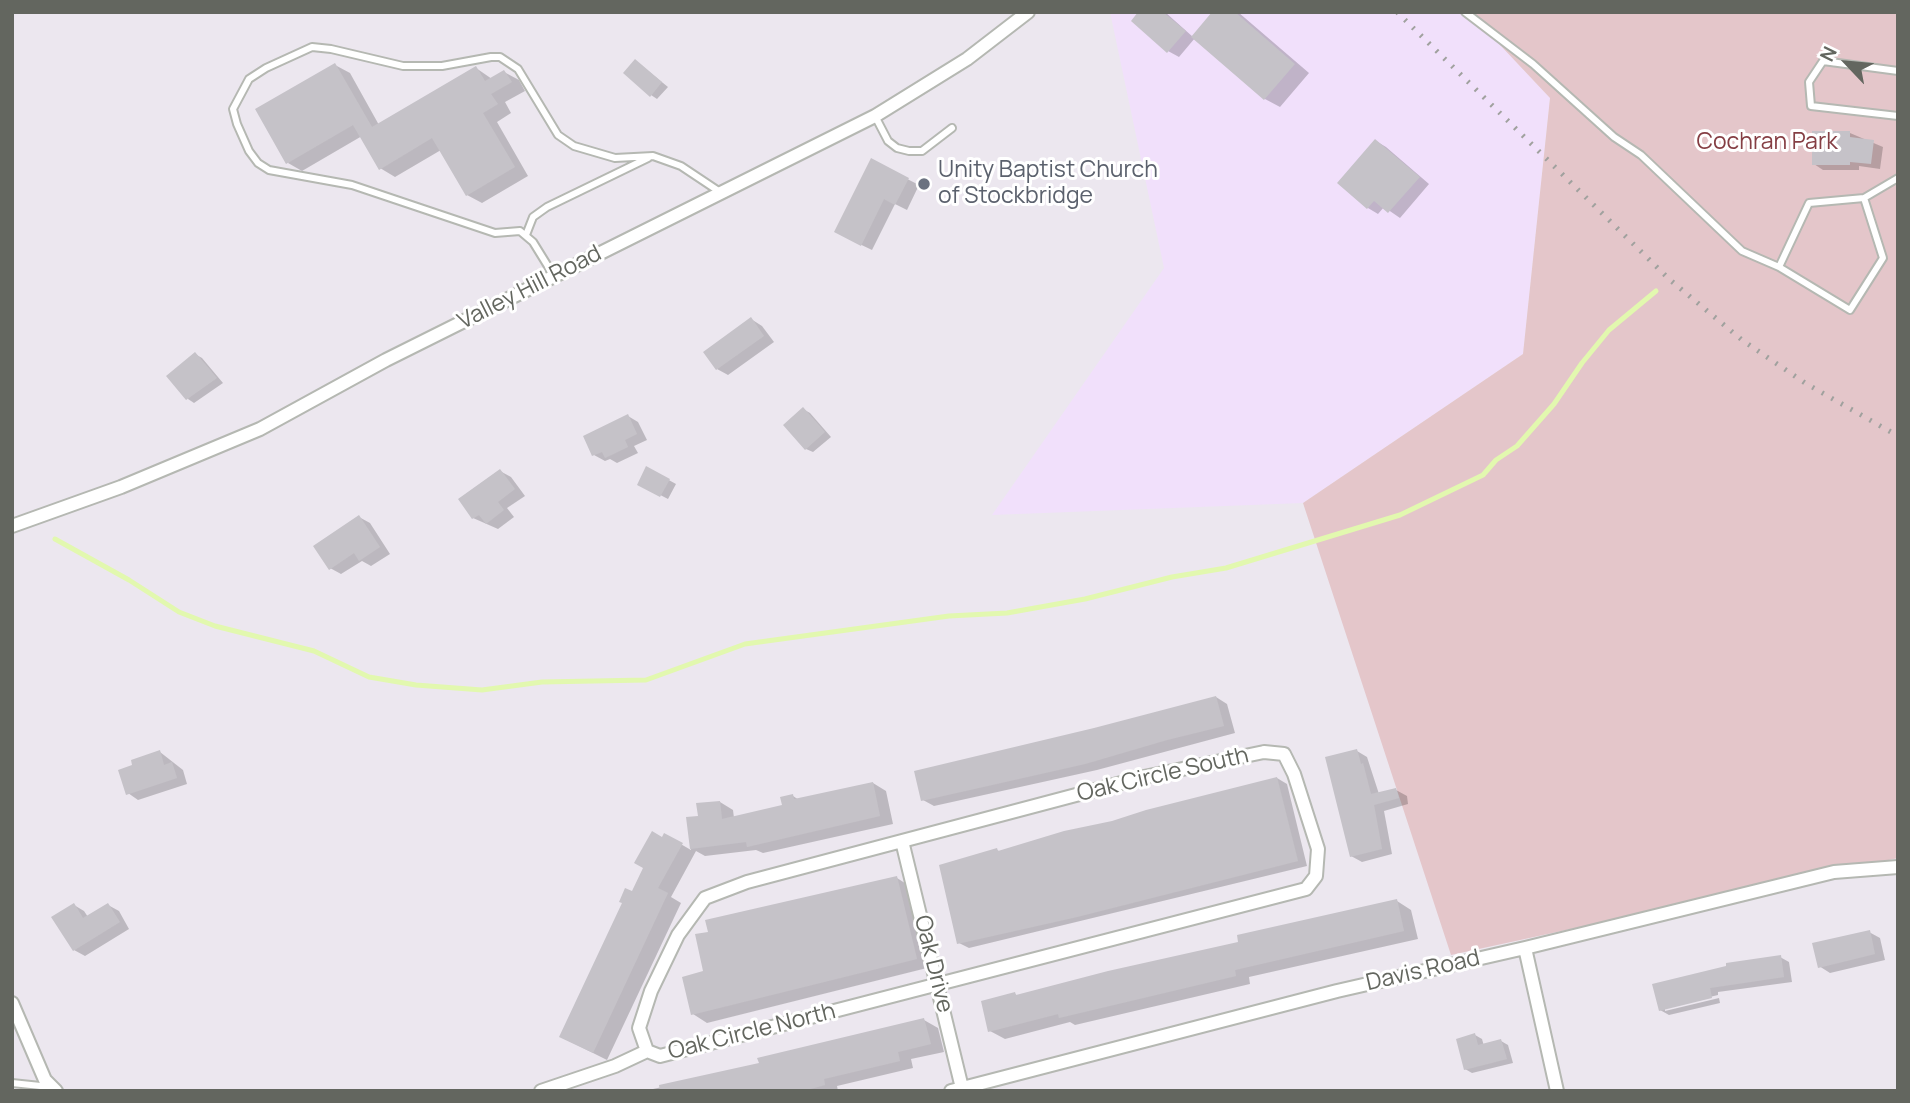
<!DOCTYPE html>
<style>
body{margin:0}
#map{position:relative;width:1910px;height:1103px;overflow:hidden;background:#ece7ef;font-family:Manrope,sans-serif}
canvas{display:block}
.frame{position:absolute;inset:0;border:14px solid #63665f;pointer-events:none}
.north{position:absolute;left:1812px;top:28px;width:70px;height:70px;-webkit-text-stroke:5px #fff;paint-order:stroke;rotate:296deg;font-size:19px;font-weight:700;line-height:28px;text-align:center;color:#63665f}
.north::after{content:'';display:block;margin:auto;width:24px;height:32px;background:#63665f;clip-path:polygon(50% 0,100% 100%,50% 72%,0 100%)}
</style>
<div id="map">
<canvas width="1910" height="1103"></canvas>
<div class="frame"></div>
<div class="north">N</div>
</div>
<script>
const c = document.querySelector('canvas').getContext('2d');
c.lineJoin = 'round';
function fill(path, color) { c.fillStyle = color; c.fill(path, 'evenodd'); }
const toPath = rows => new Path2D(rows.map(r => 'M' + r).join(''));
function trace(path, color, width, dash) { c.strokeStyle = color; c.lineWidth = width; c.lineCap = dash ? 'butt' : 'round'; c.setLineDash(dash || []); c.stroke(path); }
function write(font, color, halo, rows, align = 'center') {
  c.font = font + ' Manrope,sans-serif'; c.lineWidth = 6; c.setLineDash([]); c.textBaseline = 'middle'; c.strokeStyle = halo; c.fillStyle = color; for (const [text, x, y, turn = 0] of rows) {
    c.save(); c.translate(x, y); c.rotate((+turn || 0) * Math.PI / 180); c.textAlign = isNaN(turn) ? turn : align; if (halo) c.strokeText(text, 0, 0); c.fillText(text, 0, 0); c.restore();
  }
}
fill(toPath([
 [1110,12,1469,12,1550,98,1523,354,1303,503,992,515,1164,268]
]), '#f1e0fb');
fill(toPath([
 [1469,12,1898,12,1898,858,1451,955,1303,503,1523,354,1550,98]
]), '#e4c6ca');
fill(toPath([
 [1140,12,1165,12,1193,37,1215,12,1238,12,1309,73,1280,107,1265,99,1195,38,1179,57,1168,51],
 [636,61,668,87,657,99,651,95],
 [335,65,350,73,379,125,476,68,492,79,504,72,519,80,525,91,505,102,511,113,497,122,528,176,482,203,467,195,441,150,395,177,380,168,362,136,302,171,288,163],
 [1850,133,1883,147,1880,169,1859,166,1859,170,1823,170,1814,164],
 [1376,141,1386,147,1429,184,1400,218,1384,207,1378,214,1368,208],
 [872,161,919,185,907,210,895,204,872,250,847,238],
 [751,319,762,326,774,342,728,375,717,369],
 [195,354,202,358,223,383,194,403,188,399],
 [803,409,810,413,831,437,813,452,806,449],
 [628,416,638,422,647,440,634,446,638,453,617,463,610,459,605,461,594,455],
 [647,468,676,484,668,499,639,484],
 [500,471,511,477,525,496,507,508,514,517,498,529,473,518],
 [359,517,370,523,390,554,371,566,362,561,341,574,330,568],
 [1216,697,1227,704,1235,733,1097,770,934,806,923,800,1095,730],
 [1357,751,1367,757,1379,794,1396,790,1407,796,1408,804,1384,811,1392,854,1362,862,1351,856],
 [160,752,183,770,187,784,138,800,128,793],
 [1277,778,1287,784,1307,866,969,948,959,943,997,850,1001,852],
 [873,783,886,791,893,824,763,853,756,850,705,856,696,851,671,897,681,903,607,1060,561,1037,633,893,665,835,691,850,688,819,700,817,720,802,733,810,734,818,784,807,793,796,799,800],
 [897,878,911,887,931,967,707,1023,693,1014,705,973],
 [1397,901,1411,910,1418,939,1249,977,1250,984,1075,1025,1070,1022,1005,1039,990,1031,1015,994,1018,996,1240,943],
 [74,905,84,911,88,917,108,905,119,911,129,929,85,956,74,950],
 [1869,932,1880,938,1885,960,1830,973,1819,966],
 [1780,957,1789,962,1792,982,1718,992,1718,995,1665,1008,1665,1011,1719,998,1720,1003,1669,1015,1660,1010,1655,985],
 [924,1020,938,1028,944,1052,911,1059,913,1068,837,1086,838,1091,644,1091,761,1065],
 [1475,1035,1482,1039,1484,1046,1501,1041,1508,1045,1513,1063,1472,1073,1465,1069]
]), '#0003');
trace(toPath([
 [55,539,129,580,179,612,215,626,314,651,369,677,416,685,482,690,542,682,646,680,745,644,949,616,1007,613,1085,599,1172,577,1226,568,1400,515,1483,475,1496,460,1517,446,1554,404,1582,363,1609,330,1656,291]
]), '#e2f8af', 5);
fill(toPath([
 [1138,12,1163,12,1186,31,1167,53,1131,21],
 [1212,12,1235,12,1295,64,1264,100,1191,37],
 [635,59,662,82,650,97,623,73],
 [335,63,372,127,476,66,485,81,504,70,512,82,491,94,498,104,483,113,515,167,466,196,432,138,379,170,353,125,286,164,255,109],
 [1812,131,1850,131,1850,137,1874,140,1871,164,1850,162,1850,165,1812,165],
 [1375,139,1420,177,1388,213,1374,201,1367,209,1337,183],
 [871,158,909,178,895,205,884,199,861,246,834,232],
 [751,317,764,336,716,370,703,352],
 [195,352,217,378,186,400,166,376],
 [803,407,825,432,805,450,783,425],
 [628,414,637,434,625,440,628,447,605,458,602,452,592,456,583,436],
 [646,466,670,479,660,497,637,485],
 [500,469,515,489,498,502,504,510,486,524,479,515,472,519,458,499],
 [359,515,380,547,359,561,354,553,329,570,313,546],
 [1216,696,1224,726,1167,740,1085,764,921,801,914,771,1094,728],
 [1357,749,1361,764,1363,763,1371,794,1396,788,1399,798,1374,805,1382,849,1350,857,1325,757],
 [160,750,164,765,172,762,177,778,126,795,118,770,132,765,131,760],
 [1277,777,1298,861,1077,917,957,944,939,865,997,848,998,851,1064,831,1112,821,1146,810],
 [873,782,880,816,747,847,746,842,690,849,686,817,698,816,696,803,720,801,722,819,782,805,780,797,793,794,794,799],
 [652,831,662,837,664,833,683,843,658,888,668,893,593,1053,559,1037,622,903,619,902,625,888,632,891,643,868,634,863],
 [897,876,917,959,691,1015,682,977,703,971,695,934,708,932,705,920],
 [1397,899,1404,931,1235,970,1236,976,1059,1018,1058,1014,988,1032,981,1001,1015,992,1016,995,1108,971,1238,942,1237,935],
 [74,903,83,918,108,903,120,922,73,951,51,917],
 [1870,930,1875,954,1818,968,1812,943],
 [1781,955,1784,977,1710,988,1712,998,1659,1011,1652,984,1726,966,1726,963],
 [924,1018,931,1044,898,1052,900,1061,824,1079,825,1085,803,1091,660,1091,659,1085,759,1063,757,1058],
 [1475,1033,1478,1045,1501,1039,1507,1059,1464,1070,1456,1039]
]), '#c5c2c8');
const service = toPath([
 [1465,12,1533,64,1614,137,1641,155,1742,251,1779,267,1850,310,1883,258,1864,198,1898,178],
 [1898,71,1823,61,1809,82,1811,106,1898,116],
 [875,116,888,141,897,148,909,151,922,151,952,128],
 [526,235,533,217,547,207,648,158],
 [1779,267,1809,203,1864,198],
 [554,276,533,242,520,231,495,233,352,185,269,170,258,163,249,151,237,124,233,109,249,79,266,68,312,47,331,49,403,66,442,66,491,57,500,57,518,69,558,135,574,146,615,158,653,156,681,166,720,192],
 [12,1083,50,1087]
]);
const minor = toPath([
 [12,526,121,487,260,429,386,360,875,116,967,59,1028,12],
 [1264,752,1284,754,1294,774,1318,849,1316,876,1306,889,660,1056,647,1051,639,1028,651,991,678,935,705,898,747,882,1144,777,1264,752],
 [902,841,962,1088],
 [1525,948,1557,1091],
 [12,1003,45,1080,56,1091],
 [541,1091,615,1066,647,1051],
 [951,1091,1337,991,1525,948,1834,872,1898,867]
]);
trace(service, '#b5b8b2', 10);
trace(minor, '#b5b8b2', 16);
trace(service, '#fff', 6);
trace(minor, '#fff', 12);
trace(toPath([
 [1397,12,1669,279,1742,340,1805,383,1898,436]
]), '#a0a19e', 5, [2, 9]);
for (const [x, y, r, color] of [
 [924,184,7,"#6b7280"]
]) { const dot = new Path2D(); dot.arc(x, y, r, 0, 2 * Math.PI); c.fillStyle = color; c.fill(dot); trace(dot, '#fff', 2.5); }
write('23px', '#853e44', '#fff', [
 ["Cochran Park",1767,143]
]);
write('23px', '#5b616d', '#fff', [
 ["Unity Baptist Church",938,171],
 ["of Stockbridge",938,197]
], 'left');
write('23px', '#63665f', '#fff', [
 ["Valley Hill Road",530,288,-27],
 ["Oak Circle South",1163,775,-13],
 ["Oak Drive",933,964,76],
 ["Davis Road",1423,971,-13],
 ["Oak Circle North",752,1032,-14]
]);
</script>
